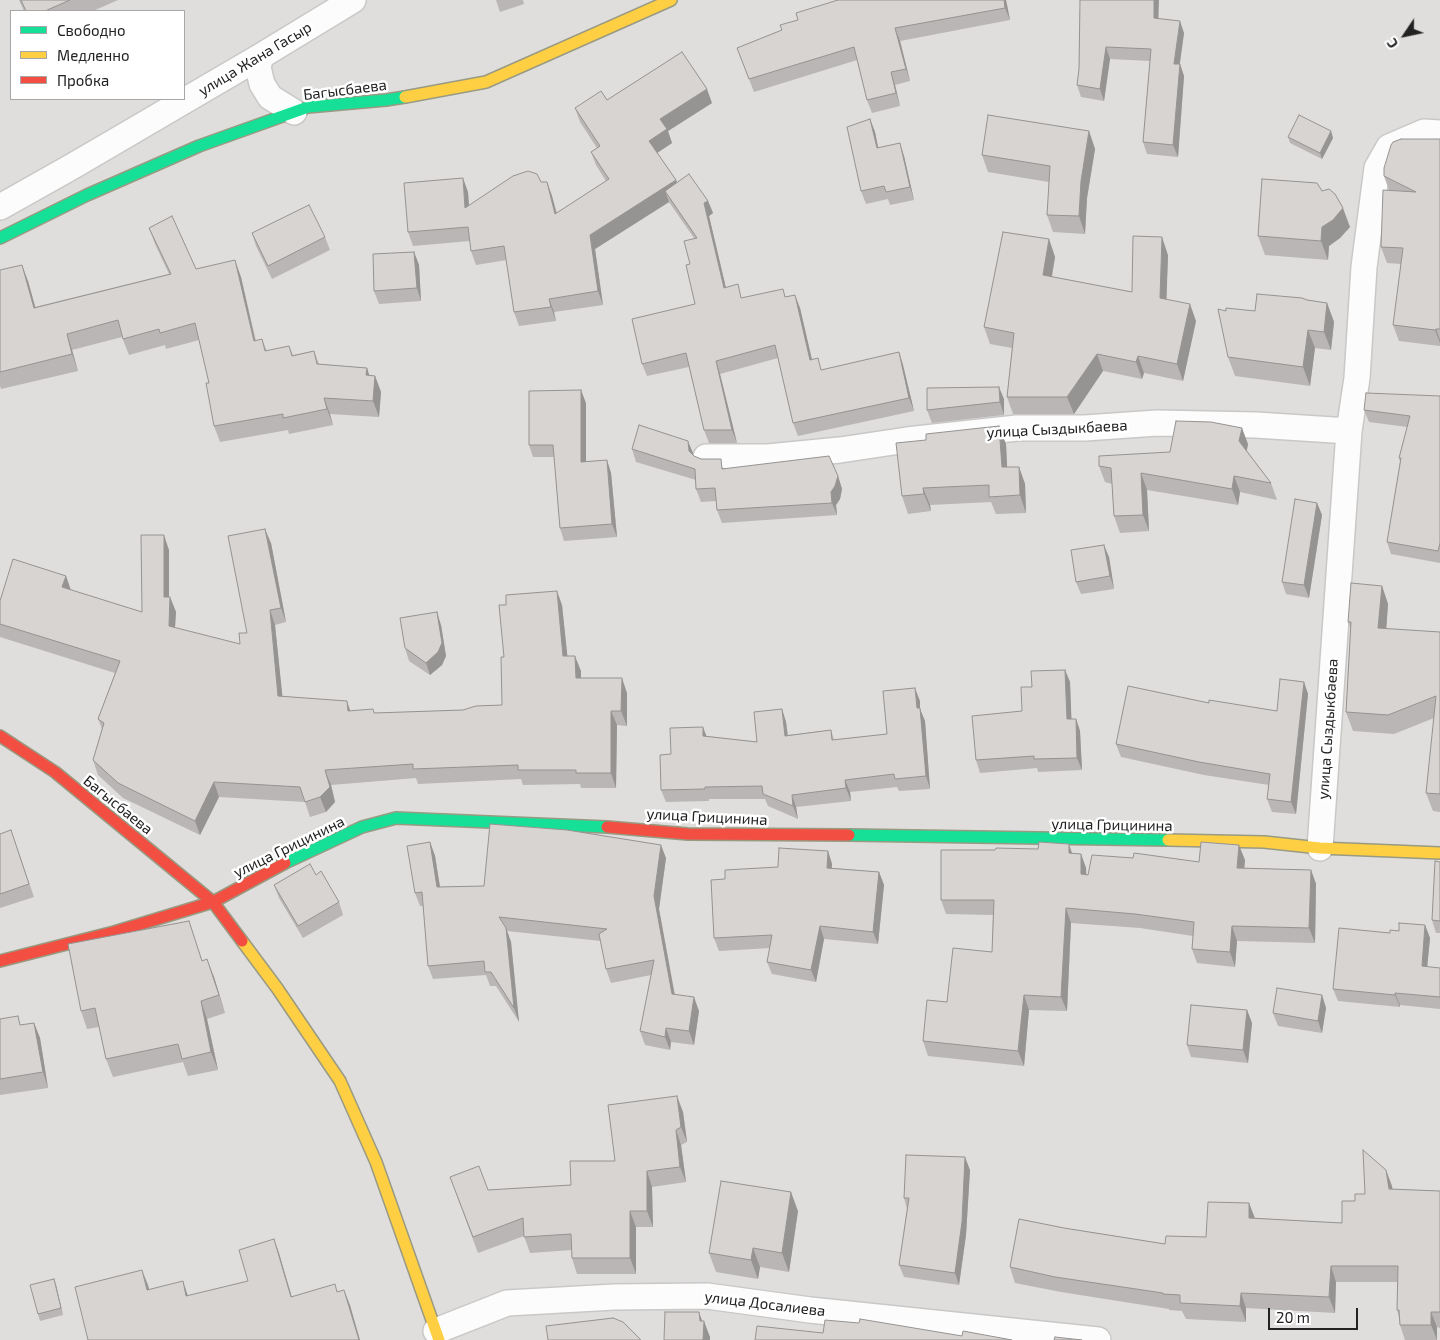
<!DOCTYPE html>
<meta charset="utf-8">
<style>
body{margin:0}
#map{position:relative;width:1440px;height:1340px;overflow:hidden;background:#f0eeeb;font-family:"Exo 2",sans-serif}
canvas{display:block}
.legend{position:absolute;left:10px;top:10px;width:175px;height:90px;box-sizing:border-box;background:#fff;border:1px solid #a7a7a7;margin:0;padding:6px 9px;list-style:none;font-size:15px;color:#222}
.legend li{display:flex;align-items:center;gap:10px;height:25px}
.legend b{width:25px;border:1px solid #a7a7a7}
.north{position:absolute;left:1380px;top:10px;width:50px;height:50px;-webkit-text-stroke:4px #fff;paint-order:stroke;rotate:236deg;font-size:14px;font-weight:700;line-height:20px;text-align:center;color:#222}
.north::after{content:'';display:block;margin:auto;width:18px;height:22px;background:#222;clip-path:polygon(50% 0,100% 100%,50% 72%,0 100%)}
.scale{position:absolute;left:1268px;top:1308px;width:90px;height:22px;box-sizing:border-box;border:2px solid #222;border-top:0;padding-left:6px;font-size:15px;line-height:18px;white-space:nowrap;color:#222;-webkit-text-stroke:4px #fff;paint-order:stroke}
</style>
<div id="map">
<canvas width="1440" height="1340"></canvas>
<ul class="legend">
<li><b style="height:6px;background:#16e098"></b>Свободно</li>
<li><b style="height:6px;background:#ffcf43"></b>Медленно</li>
<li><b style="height:6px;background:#f24e42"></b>Пробка</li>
</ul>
<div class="north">С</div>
<div class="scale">20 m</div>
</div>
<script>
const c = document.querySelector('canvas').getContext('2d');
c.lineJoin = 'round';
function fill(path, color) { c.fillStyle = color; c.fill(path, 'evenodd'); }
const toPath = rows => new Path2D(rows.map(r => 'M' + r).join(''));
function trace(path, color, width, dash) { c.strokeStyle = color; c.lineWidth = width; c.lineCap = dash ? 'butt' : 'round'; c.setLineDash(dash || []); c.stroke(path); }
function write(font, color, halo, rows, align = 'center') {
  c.font = font + ' "Exo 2",sans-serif'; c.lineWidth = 5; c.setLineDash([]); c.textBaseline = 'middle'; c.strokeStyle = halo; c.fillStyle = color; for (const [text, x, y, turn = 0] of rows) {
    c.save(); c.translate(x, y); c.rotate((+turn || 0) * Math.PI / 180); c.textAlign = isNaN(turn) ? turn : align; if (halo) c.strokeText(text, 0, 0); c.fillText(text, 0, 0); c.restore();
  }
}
fill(toPath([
 [0,0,1440,0,1440,1340,0,1340],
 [11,11,184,11,184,99,11,99]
]), '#dfdedc');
const street = toPath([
 [261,56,258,67,262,84,270,97,294,112],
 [0,207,73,166,261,56,353,0],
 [706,457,768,457,840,450,907,440,1017,428,1085,428,1157,423,1256,425,1349,431],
 [1320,848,1349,431,1357,378,1364,267,1377,168,1389,147,1424,132,1440,133],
 [436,1331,507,1303,614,1297,707,1296,810,1310,1098,1340]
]);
const fast = toPath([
 [0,238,87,195,199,146,308,107,386,100,405,97],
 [849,835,1168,840],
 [285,863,362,827,396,818,607,827]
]);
const slow = toPath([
 [405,97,486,82,671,0],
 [1168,840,1264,842,1320,848,1440,853],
 [242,941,277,988,340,1081,376,1162,439,1340]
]);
const jam = toPath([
 [0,736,55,772,213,902,242,941],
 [607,827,688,834,849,835],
 [0,961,114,932,213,902,285,863]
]);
trace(street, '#c9c8c7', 28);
trace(fast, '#999a82', 14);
trace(slow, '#999a82', 14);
trace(jam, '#999a82', 14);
trace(street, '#fdfcfc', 25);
trace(fast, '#16e098', 11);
trace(slow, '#ffcf43', 11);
trace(jam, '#f24e42', 11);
fill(toPath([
 [19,0,118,0,93,11,24,11],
 [496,0,523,0,524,4,500,12],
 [838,0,1006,0,1010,20,900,41,910,81,895,85,900,106,872,113,867,100,857,60,754,92,737,48,782,30,798,20],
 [1080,0,1158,19,1184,33,1180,64,1184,76,1178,157,1147,154,1143,142,1150,61,1110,59,1104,101,1081,97,1077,85,1079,69],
 [607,100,712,103,668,131,672,143,657,153,676,180,677,182,708,201,713,213,709,216,726,288,742,298,786,297,800,308,812,360,822,370,899,352,903,365,914,411,798,436,793,423,778,358,720,374,737,443,709,443,704,430,689,367,647,376,642,364,695,304,690,264,694,238,669,202,595,249,603,305,554,312,556,321,519,326,514,312,507,260,476,265,471,251,470,241,413,246,408,232,468,192,469,206,541,182,547,182,552,196,557,213,606,181,596,165,591,152,597,148,580,122,575,108],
 [870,119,875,132,878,148,904,156,914,200,890,205,888,199,866,204,861,191],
 [1089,131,1095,149,1087,198,1085,234,1053,232,1047,215,1049,182,988,172,982,155],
 [1331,131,1333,138,1322,159,1290,143,1288,137],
 [1440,139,1440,346,1399,341,1393,325,1401,264,1387,263,1381,247,1389,190,1384,176],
 [1322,191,1350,227,1340,238,1329,246,1328,260,1265,255,1258,236],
 [149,228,196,269,241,277,256,341,262,339,267,351,289,346,293,355,314,351,319,364,367,368,369,375,375,376,381,392,379,417,330,414,333,425,289,434,288,430,220,442,214,426,209,383,199,340,166,349,165,345,129,355,122,337,72,350,78,371,1,389,0,386,0,270,28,281,35,307,169,274,155,244],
 [252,233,325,237,330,250,272,279,256,246],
 [1049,239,1055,257,1052,277,1132,292,1168,255,1166,300,1196,321,1183,381,1144,373,1142,379,1103,371,1074,414,1013,414,1007,397,1012,348,990,344,984,327],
 [414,252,419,265,421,301,379,304,374,291],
 [1307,300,1327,303,1334,322,1331,350,1315,348,1310,386,1235,376,1228,357,1226,311,1255,311],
 [1440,396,1440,563,1391,554,1387,542,1400,462,1399,458,1407,427,1369,422,1364,410],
 [1004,399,1004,415,932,423,927,410],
 [586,403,586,462,607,460,611,473,617,537,564,541,560,528,554,457,533,457,529,445],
 [1006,444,1007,467,1019,467,1025,484,1026,513,996,514,991,502,930,505,931,511,908,514,902,496],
 [1248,444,1247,451,1271,483,1277,500,1240,492,1238,505,1147,490,1149,531,1120,533,1114,516,1112,484,1105,482,1099,466,1170,452],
 [632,449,693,453,694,456,724,468,838,476,842,489,840,499,836,505,837,515,722,523,717,510,716,501,701,502,696,489,696,480,636,462],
 [1317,503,1322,515,1309,598,1286,594,1282,582],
 [271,543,286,622,275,625,282,697,351,711,375,713,463,710,502,705,504,657,562,605,567,656,581,671,581,678,627,693,627,726,617,725,616,788,581,788,580,784,523,785,521,779,418,784,416,778,331,785,335,802,326,812,310,817,305,802,219,797,200,835,123,798,98,775,93,760,102,729,98,719,115,673,0,637,0,601,66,576,71,590,142,612,169,550,169,597,170,597,176,612,175,628,240,644,247,633],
 [1109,557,1114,589,1081,594,1076,582],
 [1382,586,1388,604,1386,629,1440,632,1440,812,1433,811,1426,793,1434,718,1394,734,1353,731,1346,712,1351,629,1348,622],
 [441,625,446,656,442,665,430,675,409,661,405,648],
 [1065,670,1070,682,1071,719,1076,719,1080,731,1082,770,1038,772,1037,768,980,773,976,760,1022,711,1032,687],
 [1304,682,1308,694,1296,814,1272,812,1267,799,1269,785,1204,775,1121,757,1116,744,1209,703,1277,711],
 [920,701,920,709,925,721,930,789,899,791,897,787,850,792,851,801,796,807,798,819,768,806,765,799,709,799,709,801,666,802,661,790,706,736,757,742,782,709,786,722,788,735,831,730,834,740,887,734],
 [11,830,34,897,0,908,0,834],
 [430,842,435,856,440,887,484,886,666,858,659,909,675,995,699,1011,694,1045,671,1042,670,1050,645,1045,640,1031,651,975,611,983,606,969,601,941,507,931,511,942,519,1022,496,986,490,986,486,975,433,979,428,966,423,906,420,906,415,893],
 [995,850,1081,854,1086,868,1086,874,1088,875,1133,858,1199,862,1245,860,1244,868,1311,870,1316,884,1315,943,1237,941,1235,967,1197,963,1192,949,1193,936,1140,928,1071,923,1067,1011,1029,1010,1024,1066,928,1056,923,1041,947,1002,992,952,993,915,946,914,941,900],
 [828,851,832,864,832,868,879,872,884,885,878,944,824,939,816,982,772,974,767,962,770,948,719,951,714,938,725,879,778,867],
 [1440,862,1440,933,1436,933,1432,920],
 [316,875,339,902,343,915,303,938,279,898,274,885],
 [189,921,202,961,214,977,225,1013,207,1019,218,1070,188,1076,183,1062,113,1077,106,1059,99,1027,87,1029,81,1011],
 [1425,925,1430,938,1427,967,1440,968,1440,1009,1400,1005,1400,1007,1338,1001,1333,989,1390,933],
 [1322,995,1326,1008,1322,1033,1278,1026,1273,1013],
 [1247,1010,1252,1023,1248,1063,1191,1057,1187,1045],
 [0,1019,21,1025,34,1023,40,1038,48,1088,0,1095],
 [683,1112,687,1142,681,1145,686,1182,652,1187,653,1227,636,1227,636,1274,577,1274,572,1258,572,1250,530,1253,524,1236,478,1253,450,1177,488,1190,571,1185,615,1161],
 [970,1170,966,1235,959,1285,904,1277,899,1265,907,1209,904,1198],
 [1386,1170,1392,1189,1440,1191,1440,1328,1437,1327,1437,1340,1405,1340,1400,1325,1399,1317,1397,1310,1397,1282,1336,1282,1335,1313,1246,1308,1246,1322,1186,1319,1182,1311,1169,1310,1169,1309,1061,1292,1015,1283,1010,1267,1064,1228,1165,1244,1206,1237,1249,1203,1255,1218,1342,1223,1355,1201,1365,1194],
 [798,1211,789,1272,760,1267,758,1279,716,1272,709,1253],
 [56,1285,63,1315,40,1321,38,1314]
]), '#b9b6b5');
fill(toPath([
 [1004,0,1006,0,1010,20,1005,8],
 [1154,0,1159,0,1158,30,1154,18],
 [1180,21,1184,33,1178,75,1174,64],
 [895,28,900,41,910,81,906,69],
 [1106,47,1110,59,1104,101,1100,89],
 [1180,64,1184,76,1178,157,1173,145],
 [891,72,895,85,900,106,896,93],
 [707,89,712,103,668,131,672,143,654,155,649,141,660,119],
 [870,119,875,132,881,161,877,148],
 [1089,131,1095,149,1087,198,1085,234,1079,216,1081,181],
 [1331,131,1333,138,1322,159,1320,153],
 [900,143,904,156,914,200,910,187],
 [463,178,468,192,470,222,465,208],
 [676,180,681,194,665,191,669,202,595,249,603,305,598,291,590,235],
 [547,182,552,196,560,228,555,214],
 [708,201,713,213,709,216,729,301,724,288,704,203],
 [1343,208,1350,227,1340,238,1329,246,1328,260,1321,241,1322,227],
 [1162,237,1168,255,1166,315,1160,298],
 [1049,239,1055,257,1049,292,1043,275],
 [414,252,419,265,421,301,417,288],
 [235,260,241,277,259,358,254,341],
 [22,265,28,281,40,324,34,308],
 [795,295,800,308,815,373,810,360],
 [549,299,554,312,556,321,551,307],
 [1327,303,1334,322,1331,350,1324,332],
 [1190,304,1196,321,1183,381,1177,364],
 [1436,329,1440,340,1440,343,1435,330],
 [1308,330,1315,348,1310,386,1303,367],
 [67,334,72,350,78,371,72,354],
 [899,352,903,365,914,411,909,398],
 [1097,354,1103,371,1074,414,1067,397],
 [1138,356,1144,373,1142,379,1136,362],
 [716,361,720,374,737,443,732,430],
 [367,368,372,384,366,375],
 [375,376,381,392,379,417,373,401],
 [999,387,1004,399,1004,415,1000,402],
 [581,390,586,403,586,475,581,462],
 [324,398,330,414,333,425,327,409],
 [999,426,1006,444,1008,485,1002,467],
 [1242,428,1248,444,1245,458,1239,441],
 [688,441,693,453,693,464,689,451],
 [607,460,611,473,617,537,612,524],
 [1019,467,1025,484,1026,513,1020,495],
 [1141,473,1147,490,1149,531,1143,515],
 [838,476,842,489,840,499,836,505,837,515,832,503,831,492],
 [1234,476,1240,492,1238,505,1232,489],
 [923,488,930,505,931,511,924,494],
 [1317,503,1322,515,1309,598,1304,585],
 [265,529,271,543,286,622,281,608],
 [164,535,169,550,169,611,164,597],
 [1104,545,1109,557,1114,589,1110,576],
 [66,576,71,591,62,587],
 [1382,586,1388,604,1385,647,1378,628],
 [557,591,562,605,569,671,563,656],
 [170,597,176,612,174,641,169,626],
 [270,610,275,625,284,711,278,696],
 [437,612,441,625,446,656,442,665,430,675,426,663],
 [575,656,581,671,581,692,576,678],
 [1065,670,1070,682,1072,732,1067,719],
 [622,678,627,693,627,726,621,711],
 [1304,682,1308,694,1296,814,1291,802],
 [915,688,920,701,920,709,925,721,930,789,926,776,917,708],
 [347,701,352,716,348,711],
 [782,709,786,722,789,748,785,736],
 [611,711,617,725,616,788,611,773],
 [1076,719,1080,731,1082,770,1077,758],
 [703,727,708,740,703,736],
 [325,770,331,785,335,802,326,812,320,797],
 [845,780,850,792,851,801,846,788],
 [214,782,219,797,200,835,195,821],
 [792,795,796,807,798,819,793,806],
 [430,842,435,856,442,900,437,887],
 [1069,844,1074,859,1069,853],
 [661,845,666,858,659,909,677,1008,672,994,654,896],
 [1239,845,1245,860,1243,883,1237,868],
 [828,851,832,864,831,880,827,868],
 [1081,854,1086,868,1087,889,1081,874],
 [1311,870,1316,884,1315,943,1309,928],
 [879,872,884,885,878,944,873,932],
 [1066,908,1071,923,1067,1011,1061,997],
 [1425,925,1430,938,1426,979,1422,966],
 [820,926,824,939,816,982,811,970],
 [1232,926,1237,941,1235,967,1230,952],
 [506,928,511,942,519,1022,514,1008],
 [207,959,214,977,225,1013],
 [1395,993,1400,1005,1400,1007,1395,995],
 [1024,995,1029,1010,1024,1066,1018,1051],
 [1322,995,1326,1008,1322,1033,1318,1021],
 [694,997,699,1011,694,1045,689,1031],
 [201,1001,207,1019,218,1070,211,1052],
 [1247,1010,1252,1023,1248,1063,1243,1050],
 [34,1023,40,1038,48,1088,43,1072],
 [666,1028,671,1042,670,1050,665,1037],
 [677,1096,683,1112,687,1142,681,1127],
 [676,1130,681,1145,686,1182,680,1167],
 [965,1157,970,1170,966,1235,959,1285,955,1273],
 [1386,1170,1392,1186,1395,1205,1389,1189],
 [647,1171,652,1187,653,1227,647,1211],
 [791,1192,798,1211,789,1272,782,1253],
 [1249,1203,1255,1219,1249,1218],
 [630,1211,636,1227,636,1274,630,1258],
 [274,1239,279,1253,296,1311,291,1297],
 [753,1248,760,1267,758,1279,751,1260],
 [1331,1266,1336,1282,1335,1313,1329,1297],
 [142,1270,148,1285,153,1304,147,1290],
 [54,1279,56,1285,63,1315,61,1308],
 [183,1281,188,1296,186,1296],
 [344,1290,350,1305,360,1340,359,1340],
 [1241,1293,1246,1308,1246,1322,1240,1306],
 [699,1312,704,1326,704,1321,710,1337,710,1340,703,1340],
 [1431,1312,1437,1327,1437,1340,1431,1325]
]), '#969493');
const building = toPath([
 [21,0,70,0,45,11,26,11,21,0],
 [838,0,1004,0,1005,8,895,28,906,69,891,72,896,93,867,100,854,47,749,79,737,48,782,30,780,25,798,20,796,13,838,0],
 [1080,0,1154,0,1154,18,1180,21,1174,64,1180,64,1173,145,1143,142,1151,49,1106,47,1100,89,1077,85,1079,69,1080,0],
 [682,52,707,89,660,119,667,129,649,141,676,180,590,235,598,291,549,299,551,307,514,312,504,246,471,251,468,227,408,232,404,183,463,178,465,208,513,176,528,171,537,174,541,182,547,182,555,214,609,179,591,152,600,146,575,108,601,91,607,100,682,52],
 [988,115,1089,131,1081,181,1079,216,1047,215,1050,166,982,155,988,115],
 [1299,115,1331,131,1320,153,1288,137,1299,115],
 [870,119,877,148,900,143,910,187,886,192,884,186,861,191,847,127,870,119],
 [1401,139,1440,139,1440,329,1436,329,1435,330,1393,325,1403,248,1381,247,1383,190,1416,192,1384,176,1384,168,1391,145,1393,142,1401,139],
 [689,174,708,201,704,203,724,288,738,284,741,298,783,289,785,297,795,295,810,360,818,358,821,370,899,352,909,398,793,423,775,345,716,361,732,430,704,430,686,353,642,364,632,319,695,304,686,265,690,264,684,241,697,238,665,191,689,174],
 [1262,179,1317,183,1322,191,1329,189,1335,194,1343,208,1333,220,1322,227,1321,241,1258,236,1262,179],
 [309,205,325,237,268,266,252,233,309,205],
 [172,216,196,269,235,260,254,341,262,339,265,351,289,346,292,356,314,351,317,364,367,368,366,375,375,376,373,401,324,398,327,409,283,418,283,414,214,426,206,383,209,383,195,323,160,333,159,329,123,339,118,320,67,334,72,354,0,372,0,270,22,265,34,308,171,274,149,228,172,216],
 [1003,232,1049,239,1043,275,1132,292,1133,236,1162,237,1160,298,1190,304,1177,364,1138,356,1136,362,1097,354,1067,397,1007,397,1014,333,984,327,1003,232],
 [414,252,417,288,374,291,373,254,414,252],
 [1257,294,1302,298,1307,300,1327,303,1324,332,1308,330,1303,367,1228,357,1218,309,1226,311,1226,308,1255,311,1257,294],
 [999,387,1000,402,927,410,927,388,999,387],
 [581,390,581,462,607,460,612,524,560,528,553,445,529,445,529,391,581,390],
 [1366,393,1440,396,1440,543,1438,551,1387,542,1401,458,1399,458,1410,416,1364,410,1366,393],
 [1176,421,1211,422,1242,428,1239,441,1271,483,1234,476,1232,489,1141,473,1143,515,1114,516,1111,468,1099,466,1099,456,1170,452,1176,421],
 [639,425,688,441,689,451,694,456,701,459,721,459,722,469,829,456,838,476,835,486,831,492,832,503,717,510,715,488,696,489,695,469,632,449,639,425],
 [999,426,1002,467,1019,467,1020,495,989,497,989,485,923,488,924,494,902,496,896,443,926,440,926,434,999,426],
 [1295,499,1317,503,1304,585,1282,582,1295,499],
 [265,529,281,608,270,610,278,696,347,701,348,711,373,709,374,713,463,710,476,706,502,705,501,657,504,657,499,605,506,605,506,595,557,591,563,656,575,656,576,678,622,678,621,711,611,711,611,773,576,773,576,770,518,770,518,765,413,769,413,764,325,770,330,787,320,797,305,802,300,787,214,782,195,821,118,783,93,760,104,723,98,719,120,661,0,624,0,601,13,559,66,576,62,587,142,612,141,535,164,535,164,597,170,597,169,626,240,644,239,633,247,633,228,536,265,529],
 [1104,545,1110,576,1076,582,1071,550,1104,545],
 [1351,583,1382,586,1378,628,1440,632,1440,794,1426,793,1436,696,1388,715,1346,712,1351,622,1348,622,1351,583],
 [437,612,442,643,438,652,426,663,405,648,400,618,437,612],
 [1065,670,1067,719,1076,719,1077,758,1034,759,1034,756,976,760,972,716,1022,711,1021,687,1032,687,1031,671,1065,670],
 [1280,679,1304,682,1291,802,1267,799,1270,774,1199,762,1116,744,1128,686,1209,703,1209,700,1277,711,1280,679],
 [915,688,917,708,920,708,926,776,895,779,894,774,845,780,846,788,792,795,793,806,763,794,762,786,705,787,705,789,661,790,660,755,671,754,670,728,703,727,703,736,757,742,754,712,782,709,785,736,831,730,832,740,887,734,883,691,915,688],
 [490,824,567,830,661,845,654,896,672,994,694,997,689,1031,666,1028,665,1037,640,1031,654,960,606,969,599,934,607,929,499,917,506,928,514,1008,491,972,485,972,484,961,428,966,422,892,415,893,407,846,430,842,437,887,484,886,490,824],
 [11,830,29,884,0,894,0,834,11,830],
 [1039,842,1069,844,1069,853,1081,854,1081,874,1088,875,1092,855,1133,858,1134,853,1199,862,1201,842,1239,845,1237,868,1311,870,1309,928,1232,926,1230,952,1192,949,1194,922,1135,914,1066,908,1061,997,1024,995,1018,1051,923,1041,927,1000,947,1002,953,948,992,952,994,900,941,900,941,850,995,850,996,848,1038,849,1039,842],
 [779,848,828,851,827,868,879,872,873,932,820,926,811,970,767,962,772,935,714,938,711,880,725,879,725,870,778,867,779,848],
 [1435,861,1440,862,1440,921,1432,920,1435,861],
 [310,864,316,875,321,871,339,902,298,926,274,885,310,864],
 [189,921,202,961,207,959,219,995,201,1001,211,1052,182,1059,178,1044,106,1059,95,1008,81,1011,68,944,189,921],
 [1399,923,1425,925,1422,966,1440,968,1440,997,1395,993,1395,995,1333,989,1339,928,1390,933,1390,930,1399,931,1399,923],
 [1277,988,1322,995,1318,1021,1273,1013,1277,988],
 [1191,1005,1247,1010,1243,1050,1187,1045,1191,1005],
 [18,1016,20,1025,34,1023,43,1072,0,1079,0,1019,18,1016],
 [677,1096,681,1127,676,1130,680,1167,647,1171,647,1211,630,1211,630,1258,572,1258,571,1234,524,1237,523,1218,473,1237,450,1177,479,1166,488,1190,571,1185,570,1161,615,1161,608,1105,677,1096],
 [1363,1150,1386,1170,1389,1189,1440,1191,1440,1312,1431,1312,1431,1325,1400,1325,1399,1310,1397,1310,1398,1266,1331,1266,1329,1297,1241,1293,1240,1306,1180,1303,1180,1295,1163,1294,1163,1293,1055,1277,1010,1267,1019,1219,1064,1228,1165,1244,1166,1236,1206,1237,1208,1202,1249,1203,1249,1218,1342,1223,1342,1201,1355,1201,1355,1194,1365,1194,1363,1150],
 [906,1155,965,1157,962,1222,955,1273,899,1265,909,1198,904,1198,906,1155],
 [721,1181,791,1192,782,1253,753,1248,751,1260,709,1253,721,1181],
 [274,1239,291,1297,335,1284,337,1292,344,1290,359,1340,88,1340,75,1287,142,1270,147,1290,183,1281,186,1296,248,1281,239,1250,274,1239],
 [54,1279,61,1308,38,1314,30,1285,54,1279],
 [665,1312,699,1312,700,1321,704,1321,703,1340,664,1340,665,1312],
 [613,1318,623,1322,641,1340,548,1340,546,1326,613,1318],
 [860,1319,962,1336,963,1331,1012,1340,755,1340,757,1326,823,1333,825,1320,859,1323,860,1319],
 [1055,1337,1082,1340,1054,1340,1055,1337]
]);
fill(building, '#d7d4d2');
trace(building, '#969493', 1);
write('15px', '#222', '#fff', [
 ["улица Жана Гасыр",255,59,-31],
 ["Багысбаева",345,90,-7],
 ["улица Сыздыкбаева",1057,429,-3],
 ["улица Сыздыкбаева",1328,729,-86],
 ["Багысбаева",118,805,39],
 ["улица Грицинина",707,817,3],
 ["улица Грицинина",1112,825,1],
 ["улица Грицинина",289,847,-26],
 ["улица Досалиева",765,1304,7]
]);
</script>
